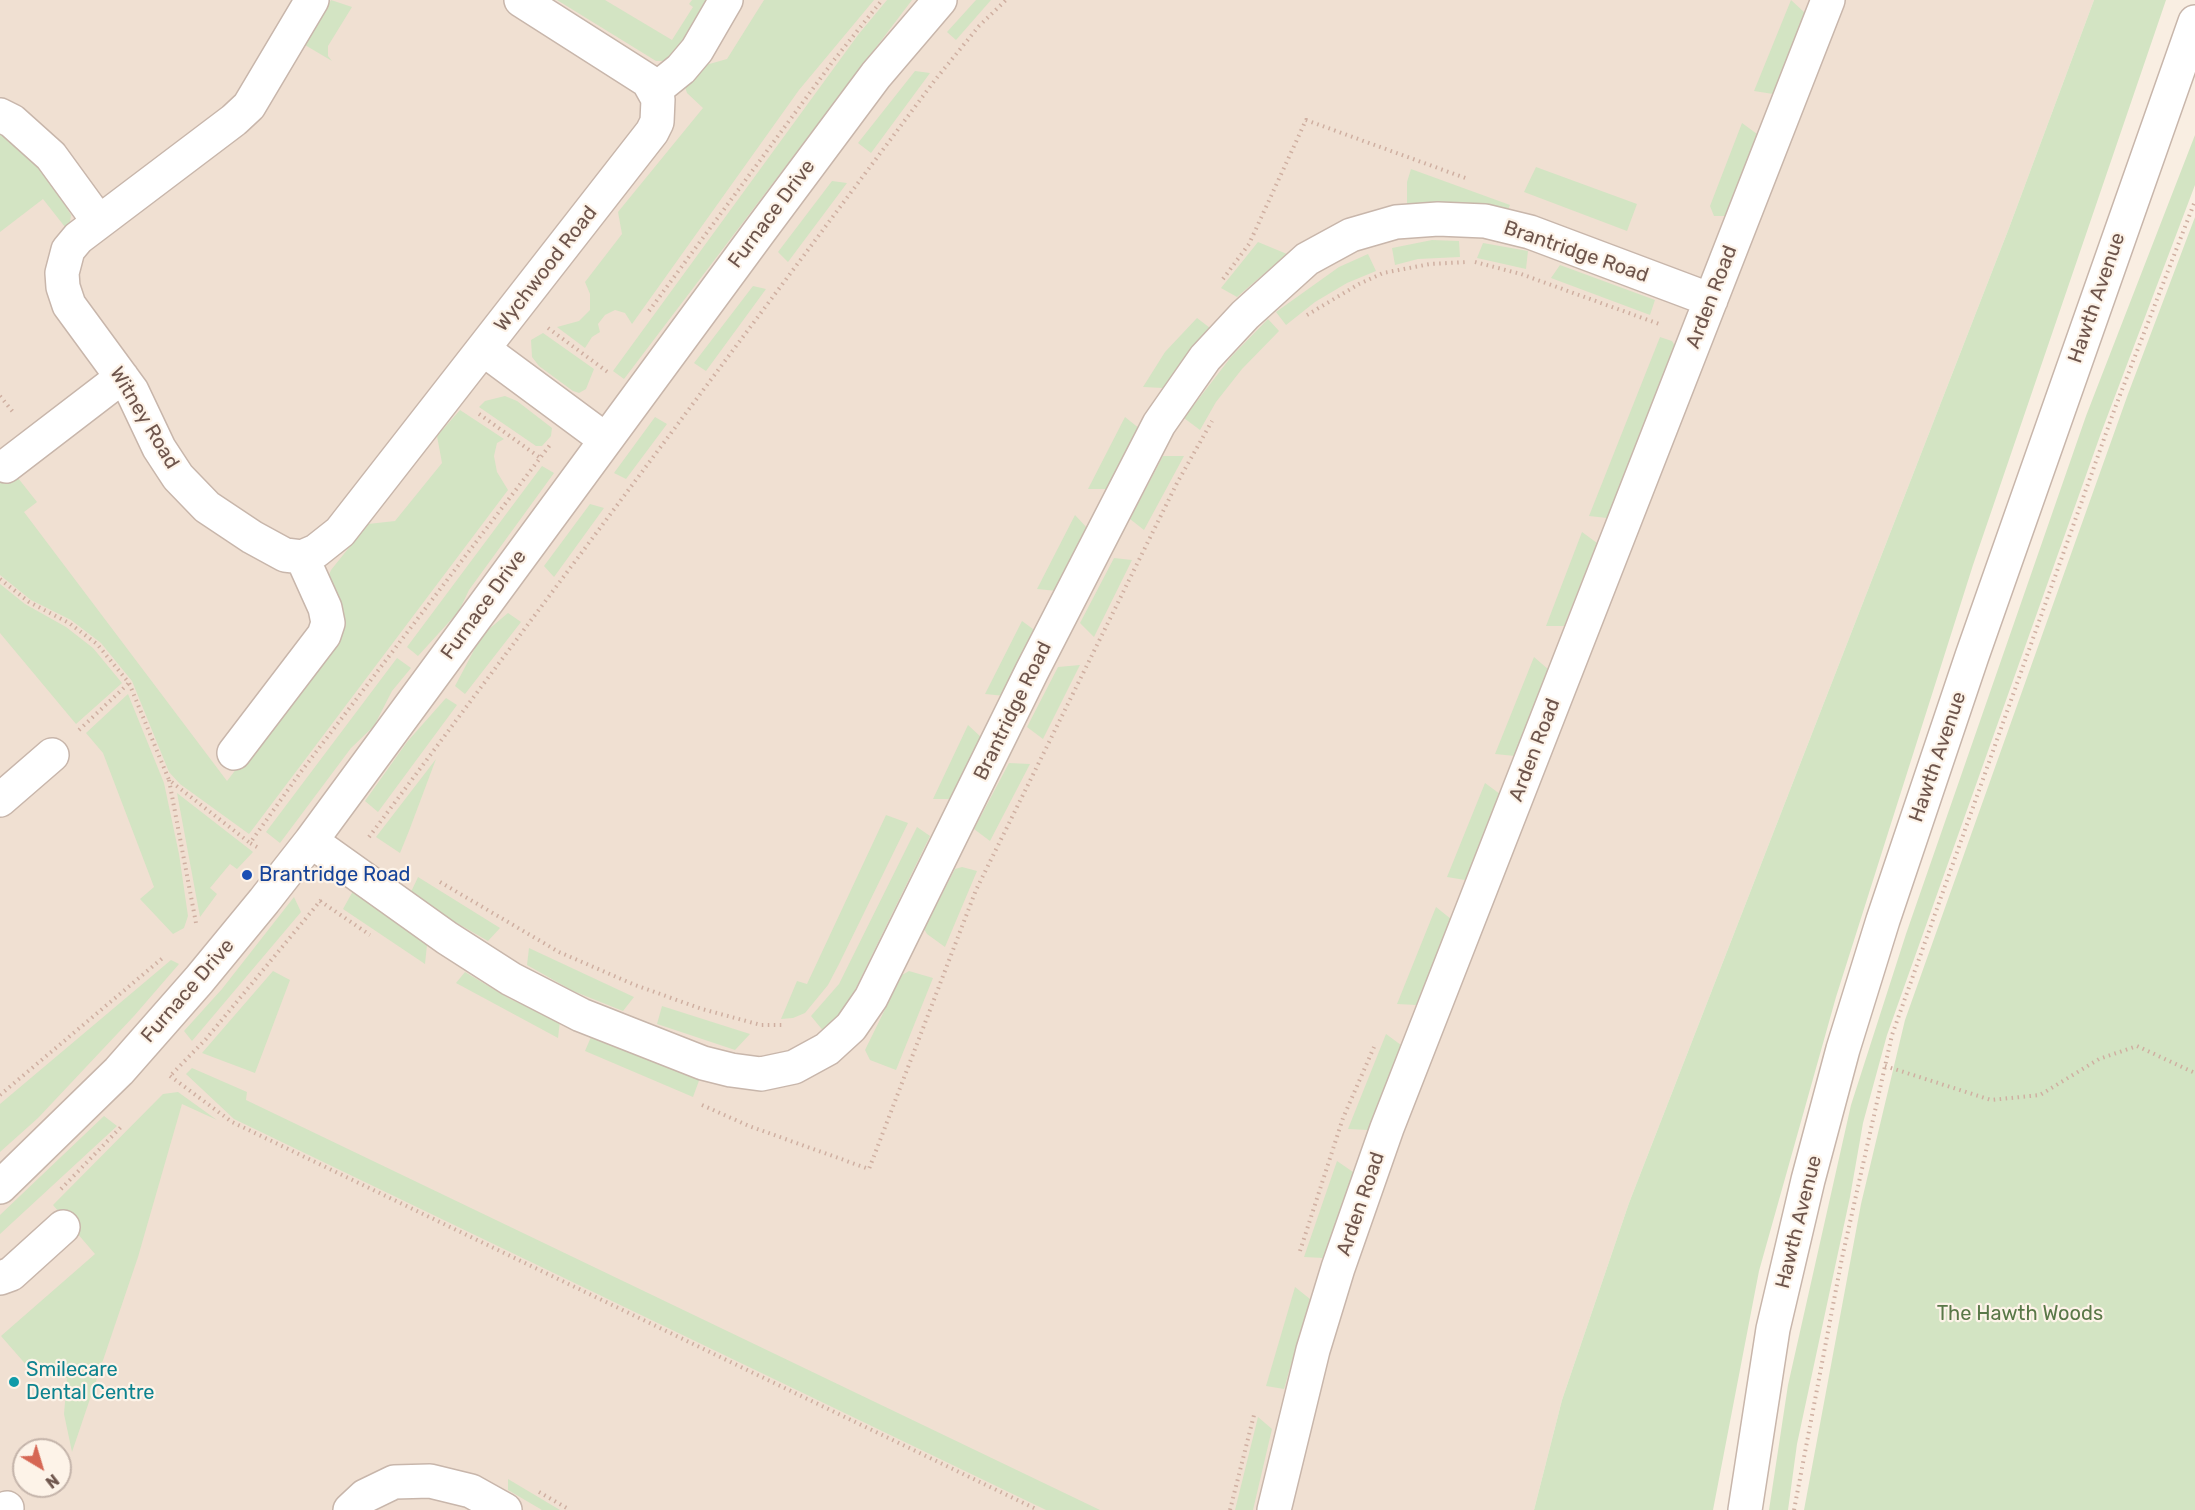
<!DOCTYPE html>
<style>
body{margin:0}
#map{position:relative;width:2195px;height:1510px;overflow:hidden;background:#f9eee2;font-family:Rubik,sans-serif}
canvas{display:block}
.north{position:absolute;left:12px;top:1438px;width:60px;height:60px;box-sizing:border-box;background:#fdf3e8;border:2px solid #c4b4aa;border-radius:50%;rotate:142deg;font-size:16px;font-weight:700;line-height:24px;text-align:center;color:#6e554c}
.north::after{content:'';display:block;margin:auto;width:21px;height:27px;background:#d66754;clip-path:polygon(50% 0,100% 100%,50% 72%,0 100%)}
</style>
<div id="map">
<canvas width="2195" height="1510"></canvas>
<div class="north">N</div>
</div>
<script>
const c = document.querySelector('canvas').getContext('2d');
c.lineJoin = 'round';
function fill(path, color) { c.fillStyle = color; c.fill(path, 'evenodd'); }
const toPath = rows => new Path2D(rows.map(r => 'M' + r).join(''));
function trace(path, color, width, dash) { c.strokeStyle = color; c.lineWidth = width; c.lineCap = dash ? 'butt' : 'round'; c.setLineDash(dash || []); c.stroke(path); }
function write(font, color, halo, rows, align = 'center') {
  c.font = font + ' Rubik,sans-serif'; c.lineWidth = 4.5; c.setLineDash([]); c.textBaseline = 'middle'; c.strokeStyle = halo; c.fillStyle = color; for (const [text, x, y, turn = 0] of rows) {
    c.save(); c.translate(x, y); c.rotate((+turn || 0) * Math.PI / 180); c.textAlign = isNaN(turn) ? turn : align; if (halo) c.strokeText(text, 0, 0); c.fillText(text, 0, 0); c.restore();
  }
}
fill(toPath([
 [0,0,2094,0,2009,228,1629,1203,1562,1400,1534,1510,0,1510],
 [24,1450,60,1450,60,1486,24,1486]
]), '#f0e0d2');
fill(toPath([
 [331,0,352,7,328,46,328,56,332,61,305,45],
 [557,0,605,0,672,40,693,7,689,4,692,0,716,0,667,61,656,61],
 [764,0,874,0,799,90,632,324,625,313,615,310,605,315,598,324,600,332,592,337,585,348,557,327,579,321,590,310,590,294,585,282,622,234,618,212,703,108,687,93,684,84,695,68,727,59],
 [887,0,912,0,624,379,613,371,858,35],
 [976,0,991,0,956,40,947,32],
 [1791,0,1805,13,1773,94,1754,91],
 [2094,0,2166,0,1973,565,1836,997,1759,1271,1713,1510,1534,1510,1562,1400,1629,1203,2009,228],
 [915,71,930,73,871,153,858,143],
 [1742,123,1757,134,1725,216,1714,216,1710,206],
 [0,132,18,146,50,180,71,215,70,222,65,227,43,199,0,232],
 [2195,135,2195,185,2101,433,1887,1035,1863,1123,1850,1197,1797,1444,1788,1510,1769,1510,1788,1385,1851,1105,1906,934,2086,416],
 [1536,167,1637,204,1627,231,1524,192],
 [1411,169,1510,205,1507,212,1472,204,1407,205,1407,182],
 [832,181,847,183,788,262,778,252],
 [2195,217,2195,1510,1804,1510,1861,1204,1905,1020,2128,394],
 [1432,240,1459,241,1460,257,1418,259,1395,265,1392,248],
 [1258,242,1287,254,1237,297,1221,288],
 [1483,243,1528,251,1526,269,1477,258],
 [1368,254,1376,271,1347,283,1315,302,1286,325,1276,312,1339,267],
 [1560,265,1655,300,1650,315,1551,278],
 [753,286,766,289,706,371,694,363],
 [1197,318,1210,328,1163,388,1143,387,1165,352],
 [1268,319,1279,331,1242,369,1216,402,1200,430,1184,418,1231,357],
 [543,333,594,369,586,389,579,393,573,391,539,366,532,357,531,340],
 [1660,337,1672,341,1675,346,1607,518,1589,516],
 [505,396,517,401,552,428,551,436,542,446,536,446,479,407,485,401],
 [460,410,504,439,497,443,494,456,497,472,508,490,249,834,180,784,169,772,132,681,101,643,71,620,31,600,0,575,0,465,13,482,18,478,37,502,24,512,227,781,339,636,327,580,331,570,368,524,395,521,442,463,437,436],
 [655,417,667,424,626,479,614,473],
 [1125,417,1140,429,1107,489,1088,489],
 [1163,456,1184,456,1144,530,1130,519],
 [542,466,554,473,469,590,459,611,418,656,407,647],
 [590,504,604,508,554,577,544,566],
 [1075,515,1088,529,1057,591,1037,589],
 [1582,532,1597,543,1564,626,1546,626],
 [1114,558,1132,560,1094,637,1080,623],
 [0,584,25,604,66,627,93,648,122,683,76,724,0,633],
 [508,613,521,622,465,694,455,686,482,635],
 [1022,621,1037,632,1005,696,985,694],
 [1534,657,1549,670,1515,756,1495,754],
 [397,658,411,668,392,691,374,726,351,748,280,843,266,832],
 [1080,665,1043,739,1027,727,1058,667],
 [128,694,164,783,179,854,188,916,184,928,173,934,140,899,154,887,103,753,86,733],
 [446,698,457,705,378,812,365,801,407,742],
 [968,725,982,738,953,799,933,799],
 [436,759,409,831,400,853,376,837],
 [1009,763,1030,764,990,841,974,829],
 [1485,783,1500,794,1465,880,1447,877],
 [177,793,253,852,237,869,230,864,210,888,217,894,200,917],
 [886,815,908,823,839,964,828,985,805,1013,793,1018,781,1019,797,981,807,984],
 [917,827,930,836,851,998,825,1033,811,1016,839,984],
 [962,867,977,871,945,947,927,934,924,929,955,869],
 [418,877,500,928,488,941,448,918,411,892],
 [353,891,427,945,425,964,343,909],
 [294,897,301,912,192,1041,184,1031,222,989],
 [1436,907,1451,919,1416,1005,1397,1004],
 [529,948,634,997,623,1011,573,991,527,965],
 [171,960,179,964,134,1016,38,1118,0,1152,0,1104],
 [273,971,290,980,255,1073,202,1053],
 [909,971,933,978,896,1070,870,1060,865,1050,902,975],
 [465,972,510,999,560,1021,558,1038,456,983],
 [662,1006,750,1034,735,1050,657,1024],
 [1386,1034,1401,1045,1368,1130,1348,1129],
 [591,1037,700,1078,693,1097,585,1051],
 [192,1068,247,1092,246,1100,1100,1510,1046,1510,234,1119,186,1074],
 [178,1092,217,1120,182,1104,138,1257,72,1452,64,1414,67,1378,35,1375,1,1336,95,1254,53,1205,163,1094],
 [104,1116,117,1126,0,1234,0,1215],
 [1337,1161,1353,1172,1323,1258,1304,1257],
 [1295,1287,1310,1299,1284,1389,1266,1386],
 [1258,1417,1272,1429,1253,1510,1235,1510],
 [508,1479,560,1510,542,1510,508,1490]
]), '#d3e4c3');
const minor = toPath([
 [655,90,681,69,697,50,726,0],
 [0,115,12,121,51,156,99,222],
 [483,349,606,440],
 [6,466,122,377],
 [302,557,316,551,340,532,652,132,657,122,658,99,648,81,521,0],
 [234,753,324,635,328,623,325,608,302,557,285,555,252,537,207,507,178,477,159,448,132,391,69,305,63,287,62,273,68,250,78,238,234,120,249,106,312,0],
 [0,800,52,755],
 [311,841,447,938,511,979,581,1015,703,1063,731,1070,761,1074,794,1067,827,1049,851,1027,871,998,1032,671,1159,424,1205,358,1245,315,1307,259,1351,235,1396,222,1438,219,1485,221,1530,232,1711,300],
 [0,1187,119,1071,199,980,264,901,311,841,759,232,876,75,940,0],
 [0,1278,11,1274,63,1227],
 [6,1510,7,1508],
 [350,1510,365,1496,394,1482,430,1481,471,1491,505,1510],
 [1274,1510,1313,1350,1338,1268,1387,1128,1828,0],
 [1745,1510,1773,1329,1808,1180,1843,1049,1883,920,1972,656,2195,22]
]);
trace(minor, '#c8b6ab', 36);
trace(toPath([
 [1475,262,1521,274,1659,324],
 [1223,279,1249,244,1306,120,1468,179],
 [649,311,834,60,882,0],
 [1307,315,1359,284,1383,273,1430,264,1467,262],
 [548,328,609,373],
 [0,396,13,412],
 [479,414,539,457],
 [0,579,29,602,69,623,97,644,129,683,169,780,250,843],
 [79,730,129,683],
 [169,780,196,923],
 [369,837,935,80,979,26,1006,0],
 [257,847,250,843,300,773,550,445],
 [440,882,559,952,635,985,702,1009,761,1025,785,1025],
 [320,901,370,935],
 [1885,1066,1991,1100,2040,1095,2099,1059,2137,1046,2195,1073],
 [172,1074,206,1039,321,900],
 [170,1076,232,1122,1038,1510],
 [0,1095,165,956],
 [702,1105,749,1126,869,1169,976,890,1177,483,1212,421],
 [61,1189,121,1127],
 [1300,1251,1343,1118,1374,1047],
 [539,1492,570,1510],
 [1230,1510,1255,1411],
 [1794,1510,1842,1258,1892,1035,2115,408,2195,201]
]), '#cfafa1', 4, [1.5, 4.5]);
trace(minor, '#fff', 33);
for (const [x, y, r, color] of [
 [247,875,6,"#1a4fb4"],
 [14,1382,6,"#0f9aa8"]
]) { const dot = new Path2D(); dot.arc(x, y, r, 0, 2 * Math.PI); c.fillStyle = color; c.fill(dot); trace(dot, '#fdf3e8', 2); }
write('20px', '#6e554c', '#fdf3e8', [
 ["Furnace Drive",772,214,-53],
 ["Brantridge Road",1576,252,19],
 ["Wychwood Road",546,269,-52],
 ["Arden Road",1712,297,-69],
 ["Hawth Avenue",2097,298,-71],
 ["Witney Road",144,418,59],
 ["Furnace Drive",484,605,-54],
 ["Brantridge Road",1013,711,-64],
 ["Arden Road",1535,750,-69],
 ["Hawth Avenue",1938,757,-71],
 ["Furnace Drive",188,991,-49],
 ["Arden Road",1361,1204,-71],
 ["Hawth Avenue",1799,1222,-76]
]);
write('20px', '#164399', '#fdf3e8', [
 ["Brantridge Road",259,875]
], 'left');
write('20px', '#5a7848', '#fdf3e8', [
 ["The Hawth Woods",2020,1314]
]);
write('20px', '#0d838f', '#fdf3e8', [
 ["Smilecare",26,1370],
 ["Dental Centre",26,1393]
], 'left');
</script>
